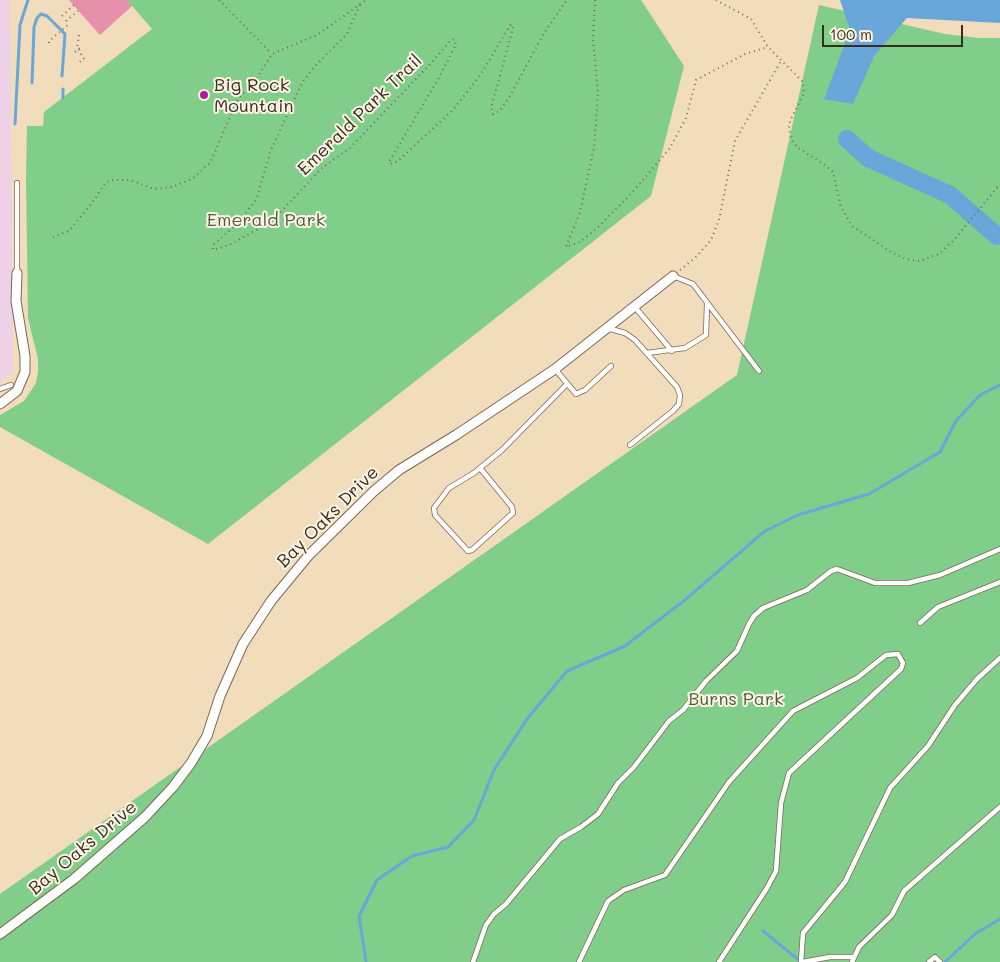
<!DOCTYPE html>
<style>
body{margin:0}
#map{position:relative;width:1000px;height:962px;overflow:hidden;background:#f1dcbb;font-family:Mali,sans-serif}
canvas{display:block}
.scale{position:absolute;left:822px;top:25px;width:141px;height:22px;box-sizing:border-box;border:2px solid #3b2a1e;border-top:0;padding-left:6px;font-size:15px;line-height:18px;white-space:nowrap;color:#3b2a1e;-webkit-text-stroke:4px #fcf5e5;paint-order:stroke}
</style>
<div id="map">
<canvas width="1000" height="962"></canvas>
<div class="scale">100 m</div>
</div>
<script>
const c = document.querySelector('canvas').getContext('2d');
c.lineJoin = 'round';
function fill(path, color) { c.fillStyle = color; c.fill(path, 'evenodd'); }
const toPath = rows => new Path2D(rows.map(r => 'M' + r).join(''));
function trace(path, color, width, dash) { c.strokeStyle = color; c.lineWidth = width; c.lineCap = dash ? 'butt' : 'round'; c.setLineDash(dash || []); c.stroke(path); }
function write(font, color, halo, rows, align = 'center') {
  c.font = font + ' Mali,sans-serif'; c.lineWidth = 4; c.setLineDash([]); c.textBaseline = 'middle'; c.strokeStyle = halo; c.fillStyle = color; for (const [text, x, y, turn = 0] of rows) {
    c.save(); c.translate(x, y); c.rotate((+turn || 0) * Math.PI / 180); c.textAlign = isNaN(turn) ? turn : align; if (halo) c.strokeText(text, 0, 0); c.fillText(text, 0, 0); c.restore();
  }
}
fill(toPath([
 [0,0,10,0,13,372,0,381]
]), '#eed0e7');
fill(toPath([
 [127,0,641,0,684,66,651,196,208,544,0,427,0,415,24,401,36,383,38,372,38,359,28,318,26,180,27,126,43,126,44,112,152,29],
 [819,5,945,34,979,38,1000,38,1000,962,0,962,0,894,737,375]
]), '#81cd8a');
fill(toPath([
 [840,0,1000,0,1000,23,907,18,874,56,853,104,824,99,850,30]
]), '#69a7db');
trace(toPath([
 [32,83,34,27,37,18,41,14,47,16,65,34,62,76],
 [63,89,63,98],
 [15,124,20,25,28,0],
 [997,236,1000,240],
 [763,931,801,962],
 [366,962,359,916,377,880,412,856,448,847,474,820,494,770,527,719,567,671,625,646,686,599,765,531,798,515,869,494,940,452,956,421,980,395,1000,385],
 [945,962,975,934,1000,919]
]), '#69a7db', 3);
trace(toPath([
 [847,139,868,158,950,195,997,236]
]), '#69a7db', 18);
fill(toPath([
 [69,0,127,0,132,6,100,35]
]), '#e790ab');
const lane = toPath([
 [17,183,17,273],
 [673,276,693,284,759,371],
 [634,306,672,351],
 [607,328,625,333,635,340,677,387,680,395,679,404,673,411,630,445],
 [647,353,685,348,706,335,707,303],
 [555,369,576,394,585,390,611,366],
 [0,389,11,385],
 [480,468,512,507,513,513,472,550,468,551,435,515,434,508,449,488,474,473,480,468,502,450,567,384],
 [920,623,938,607,1000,582],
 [473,962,486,925,494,914,506,904,560,839,581,827,598,814,618,783,634,767,669,721,683,710,706,681,737,651,749,624,754,616,763,608,807,590,831,571,837,569,875,583,908,583,940,575,1000,549],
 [579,962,608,901,624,890,665,875,729,782,793,711,857,678,886,655,898,654,903,663,901,669,789,773,781,803,776,871,767,888,719,962],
 [801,962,803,933,845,882,890,788,928,746,955,705,977,679,1000,658],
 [803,962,830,957,853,957],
 [852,962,859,947,892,915,904,891,1000,807],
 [929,962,935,957,940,962]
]);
const street = toPath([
 [0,404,17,391,25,372,25,356,16,301,17,273],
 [0,934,74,879,145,817,173,787,191,763,207,736,220,696,243,644,271,601,309,555,374,491,399,470,456,435,555,369,673,276]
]);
trace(lane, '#7b6855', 6);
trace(street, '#7b6855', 11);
trace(toPath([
 [219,0,271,53],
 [595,0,593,39,598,94,594,148,580,212,566,247,580,242,596,229,630,195,670,148,686,118,696,80,745,54,768,47],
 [716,0,751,19,768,47,803,82,804,93,790,121,789,128,791,139,798,148,822,163,833,172,841,207,852,226,891,252,906,259,919,261,939,254,954,240,1000,184],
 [360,5,347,34,315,66,302,83,271,150,256,200,236,225,213,245,213,250,229,245,271,222,322,168,350,148,433,61,451,40,454,39,456,44,440,76,389,162,392,164,399,160,453,110,481,74,511,24,513,28,491,108,493,114,500,111,510,96,544,33,567,0],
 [62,16,74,5],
 [66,21,78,11],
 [79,35,77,47,84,59,79,62],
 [49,43,49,41,69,24],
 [75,52,83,46],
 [53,237,69,231,91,204,106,182,114,180,130,180,154,189,172,187,192,179,210,163,238,99,255,81,272,54,317,35,366,0],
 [680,270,695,258,711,240,719,220,735,141,781,61]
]), '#7b6855', 2, [1, 4]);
trace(lane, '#fff', 4.5);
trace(street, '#fff', 9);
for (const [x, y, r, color] of [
 [204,95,5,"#b5179e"]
]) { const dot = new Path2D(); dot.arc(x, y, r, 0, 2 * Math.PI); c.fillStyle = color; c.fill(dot); trace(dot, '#fcf5e5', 2); }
write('18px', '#3b2a1e', '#fcf5e5', [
 ["Big Rock",214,85],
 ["Mountain",214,106]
], 'left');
write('18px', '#3b2a1e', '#fcf5e5', [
 ["Emerald Park Trail",360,115,-44],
 ["Bay Oaks Drive",328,517,-45],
 ["Bay Oaks Drive",83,848,-40]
]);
write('18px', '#505b3e', '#fcf5e5', [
 ["Emerald Park",266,220],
 ["Burns Park",736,699]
]);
</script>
